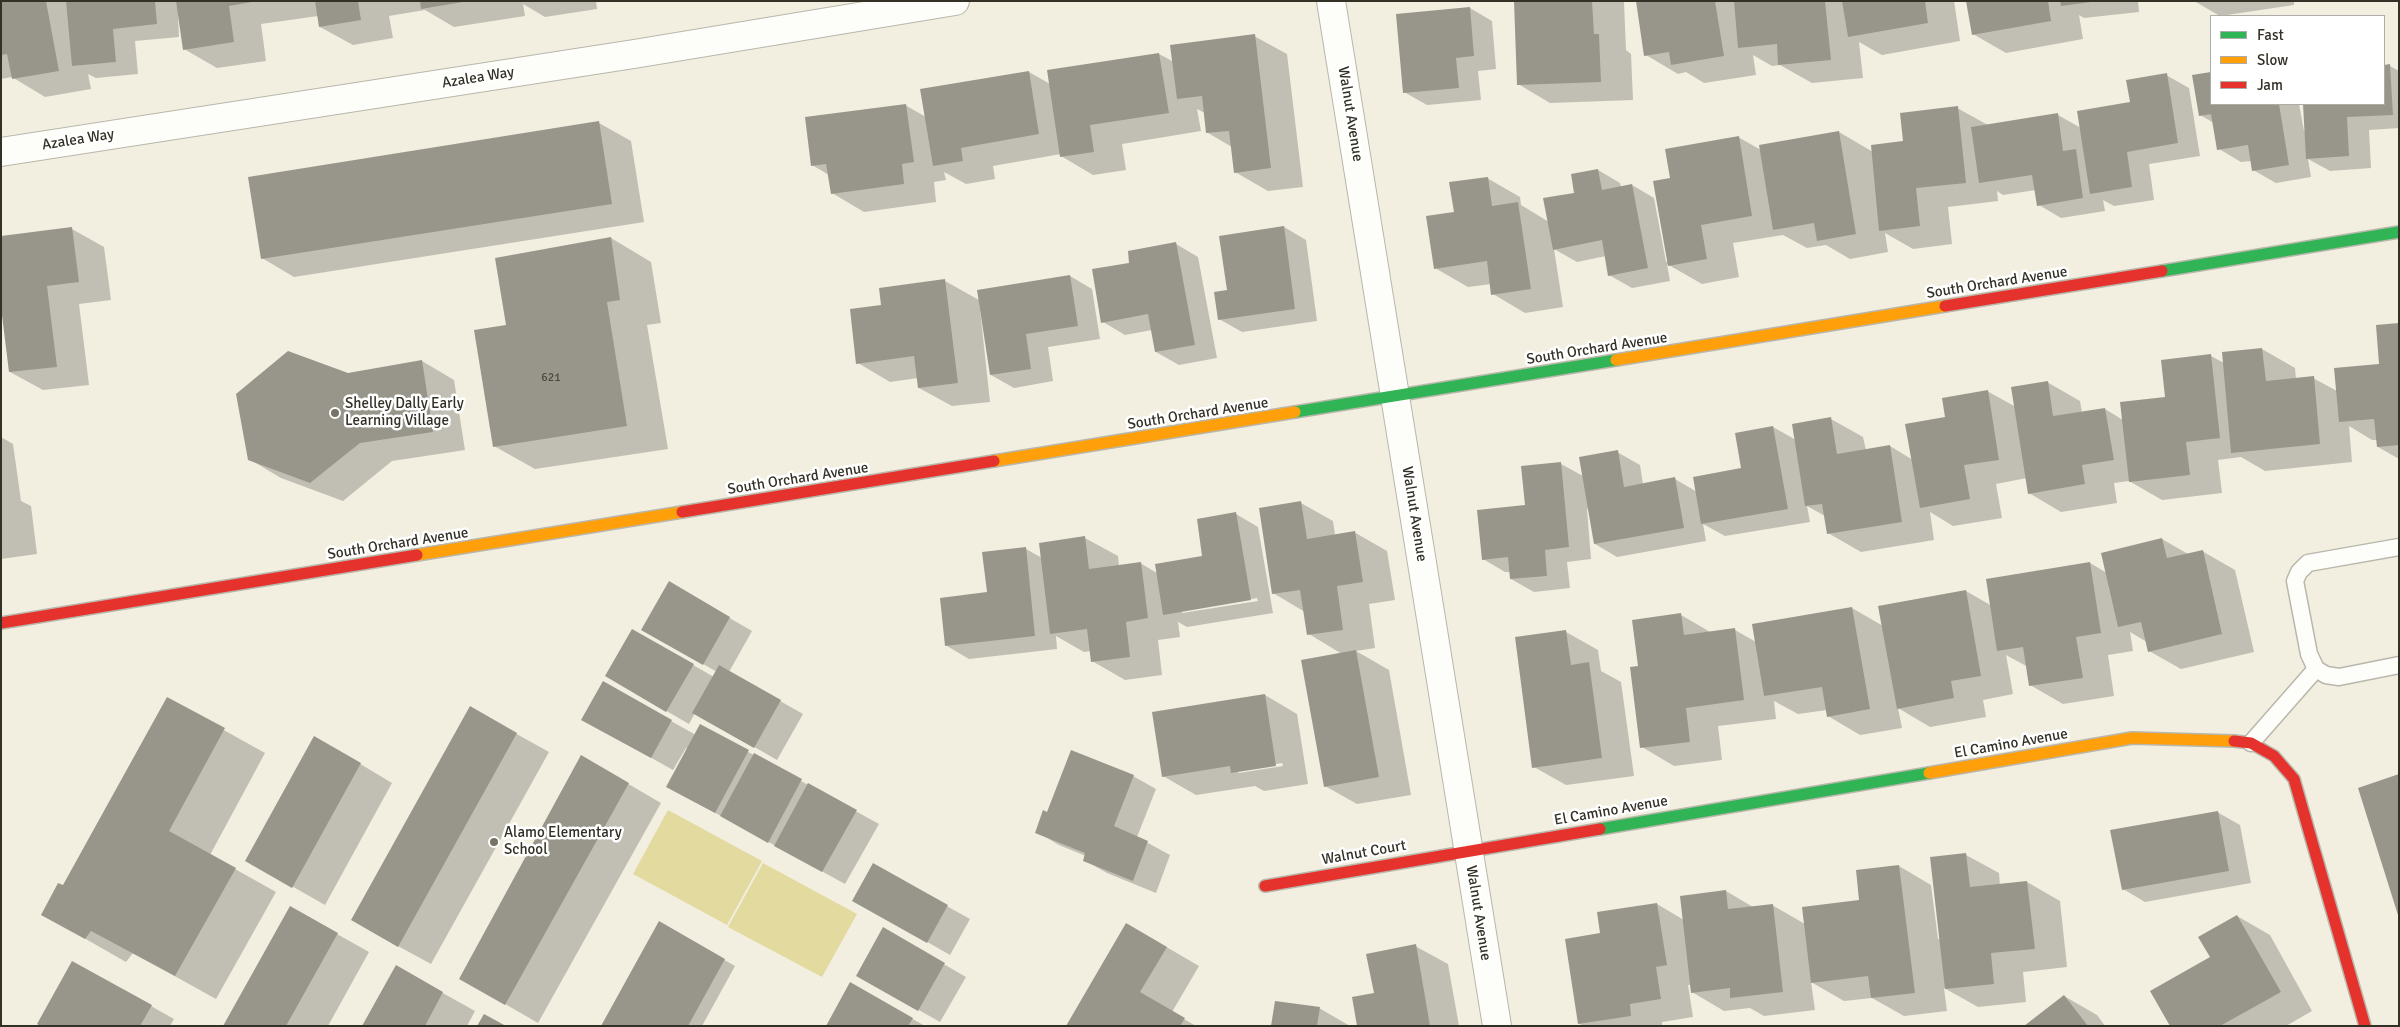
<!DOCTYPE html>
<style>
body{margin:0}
#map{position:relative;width:2400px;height:1027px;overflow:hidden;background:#f2efe0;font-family:Signika,sans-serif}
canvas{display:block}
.frame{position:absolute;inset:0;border:2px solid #333126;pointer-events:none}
.legend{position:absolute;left:2210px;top:15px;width:175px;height:90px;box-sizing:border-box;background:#fff;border:1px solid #adada8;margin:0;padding:6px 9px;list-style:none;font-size:15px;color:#333126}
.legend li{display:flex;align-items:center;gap:10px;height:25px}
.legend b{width:25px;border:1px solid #adada8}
</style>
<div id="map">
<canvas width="2400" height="1027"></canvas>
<div class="frame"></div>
<ul class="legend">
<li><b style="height:6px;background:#30b455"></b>Fast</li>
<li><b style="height:6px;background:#ff9f0a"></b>Slow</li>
<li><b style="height:6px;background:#e5322d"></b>Jam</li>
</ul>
</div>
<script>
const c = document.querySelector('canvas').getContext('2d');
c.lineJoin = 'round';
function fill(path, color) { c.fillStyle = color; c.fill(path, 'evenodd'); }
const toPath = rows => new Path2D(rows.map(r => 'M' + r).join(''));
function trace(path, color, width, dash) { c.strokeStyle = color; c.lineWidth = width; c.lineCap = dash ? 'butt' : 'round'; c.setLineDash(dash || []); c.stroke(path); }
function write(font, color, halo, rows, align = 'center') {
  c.font = font + ' Signika,sans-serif'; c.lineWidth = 5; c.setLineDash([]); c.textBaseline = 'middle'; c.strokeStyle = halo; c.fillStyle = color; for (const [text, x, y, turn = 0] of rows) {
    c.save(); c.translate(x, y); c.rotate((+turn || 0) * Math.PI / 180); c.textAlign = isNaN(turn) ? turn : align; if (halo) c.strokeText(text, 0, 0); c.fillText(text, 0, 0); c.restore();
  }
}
fill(toPath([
 [668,810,762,861,727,925,633,874],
 [763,863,857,914,822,977,728,927]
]), '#e3daa0');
fill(toPath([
 [1,1,596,1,597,9,545,17,523,4,525,16,454,27,425,10,389,16,393,38,353,45,320,27,318,16,261,24,266,61,217,68,184,49,180,16,178,16,179,37,135,41,138,74,96,78,88,74,91,89,45,97,12,77,1,79],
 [1515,1,1624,2,1626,50,1631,54,1633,100,1550,103,1518,84],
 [1637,1,1954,1,1960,41,1882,55,1859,42,1863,78,1812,83,1780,65,1772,66,1753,55,1756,75,1704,83,1686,72,1678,74,1646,55],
 [1968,1,2138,1,2139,12,2084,18,2079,15,2083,39,2006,53,1973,34],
 [2194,1,2294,1,2294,5,2220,16],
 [1470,8,1492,21,1496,69,1478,71,1481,100,1427,105,1404,92],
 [1254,36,1287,54,1303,187,1268,191,1235,172,1232,147,1208,133,1205,113,1197,109,1201,131,1122,144,1126,170,1093,175,1061,156,1061,154,993,166,995,179,966,184,944,172,946,180,934,182,936,202,864,212,832,193,829,175,812,165,905,105,926,117,1029,72,1050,84,1159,54,1174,62],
 [2384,66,2390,66,2399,71,2399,128,2369,130,2371,168,2330,171,2308,159,2311,177,2276,183,2253,170,2251,161,2241,162,2219,149,2214,123,2200,115,2194,76,2211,73,2211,104,2299,104,2304,131,2306,131,2304,104,2384,104],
 [2166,75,2189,88,2200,156,2149,164,2154,200,2114,206,2103,200,2105,211,2061,218,2039,205,2036,190,2003,195,1997,191,1998,201,1948,207,1952,244,1913,249,1885,233,1888,252,1850,259,1826,245,1807,248,1783,235,1733,243,1739,277,1702,284,1667,264,1670,281,1632,288,1609,275,1606,256,1577,262,1554,249,1563,307,1525,313,1493,294,1491,284,1468,287,1435,268,1455,213,1487,178,1520,197,1521,205,1549,222,1598,170,1620,183,1621,187,1632,185,1654,198,1666,262,1669,261,1671,179,1738,137,1761,150,1839,132,1873,152,1904,142,1957,108,1988,125,2058,115,2081,128,2132,103],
 [599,123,631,141,644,222,294,277,262,258],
 [1284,227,1306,240,1317,321,1242,332,1219,319,1229,291],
 [72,229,104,247,111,300,79,304,89,385,43,390,10,372,1,297],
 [611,238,651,262,661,323,647,325,668,449,535,469,494,446,507,326],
 [1176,244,1198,257,1217,358,1179,365,1156,352,1152,330,1125,335,1103,322,1131,264],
 [1070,276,1092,289,1100,339,1048,347,1053,381,1014,388,991,375],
 [945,281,979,300,990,402,952,406,919,388,918,378,890,382,858,363,883,306],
 [2399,324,2399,459,2378,447,2377,440,2372,440,2349,426,2352,462,2265,471,2241,457,2218,460,2222,493,2162,500,2129,481,2114,483,2117,503,2061,512,2029,493,2027,478,1996,484,2002,518,1953,526,1930,512,1934,540,1861,552,1828,533,1825,516,1807,506,1810,522,1725,536,1703,524,1706,541,1617,557,1595,544,1589,508,1587,509,1591,559,1567,562,1570,588,1534,592,1511,579,1511,572,1505,572,1483,559,1561,464,1583,476,1617,452,1640,465,1643,484,1675,479,1697,492,1743,469,1773,427,1796,440,1831,419,1863,437,1866,450,1890,446,1913,460,1946,418,1987,391,2016,407,2047,382,2080,401,2082,413,2105,409,2123,420,2166,398,2211,356,2224,363,2223,353,2262,349,2295,368,2296,379,2313,378,2337,391,2381,365],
 [422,361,454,380,465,450,392,461,343,501,281,478,249,459,348,374],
 [1,437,13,444,21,501,31,506,37,554,1,559],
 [1301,503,1333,521,1335,535,1354,532,1387,551,1395,600,1369,604,1375,648,1356,651,1389,670,1411,795,1357,804,1325,786,1342,654,1309,634,1305,612,1273,593],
 [1236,514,1258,527,1273,613,1187,627,1178,622,1180,637,1158,640,1162,675,1125,680,1092,661,1091,651,1084,652,1056,636,1057,649,969,659,947,646,1026,549,1042,558,1040,544,1085,538,1118,556,1119,566,1140,563,1157,573,1203,557],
 [1257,598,1258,601,1182,613,1182,611],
 [2162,539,2188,554,2202,551,2235,570,2254,652,2181,669,2149,651,2147,642,2130,632,2133,651,2108,655,2114,696,2063,704,2030,685,2028,667,2006,655,2013,694,1983,700,1986,717,1930,727,1898,708,1902,728,1860,735,1828,716,1827,710,1798,714,1774,701,1776,719,1718,726,1722,760,1674,766,1642,747,1640,668,1681,615,1712,633,1735,630,1756,642,1852,608,1883,626,1966,591,1992,606,2090,563,2107,573],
 [669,583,752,631,729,672,803,714,777,760,695,713,689,724,606,676,632,630,714,677,717,672,643,629],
 [1566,632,1598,650,1601,671,1621,682,1634,776,1566,785,1534,767],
 [603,683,696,735,701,726,879,824,845,884,690,799,688,749,686,748,673,770,605,732],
 [1265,695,1297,714,1308,784,1264,791,1255,786,1196,795,1163,776],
 [1282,763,1283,766,1239,773,1237,771],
 [168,699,265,753,210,855,276,892,216,999,133,953,126,962,84,938,64,887],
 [470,708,549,752,431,964,385,939],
 [347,756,392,783,325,905,246,860],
 [582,757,661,803,538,1023,460,978],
 [1133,776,1156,789,1137,837,1170,855,1156,893,1107,873,1084,860,1086,856,1059,845,1037,832,1047,813],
 [2217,812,2240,825,2251,883,2145,902,2123,889],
 [1966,855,1999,873,2000,885,2027,882,2060,901,2067,967,2023,972,2026,1002,1978,1007,1944,988,1947,1011,1904,1016,1872,998,1844,1001,1811,982,1815,1010,1764,1016,1750,1008,1724,1011,1692,992,1691,985,1688,985,1693,1017,1662,1022,1662,1026,1583,1026,1580,1024,1601,934,1657,904,1684,920,1726,891,1753,907,1772,905,1805,924,1861,901,1899,866,1931,885,1938,939,1940,939,1932,858],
 [873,865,970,919,950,955,854,900],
 [2237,916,2270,935,2312,1011,2286,1026,2171,1026],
 [660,923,735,966,702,1026,602,1026],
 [1127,924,1199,966,1172,1012,1196,1026,1068,1026],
 [883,929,966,977,940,1022,857,975],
 [337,934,369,952,328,1026,225,1026],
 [1415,946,1448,964,1459,1026,1359,1026,1375,994],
 [396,967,475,1011,467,1026,364,1026],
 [851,984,925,1026,827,1026],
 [2064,996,2097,1015,2105,1026,2026,1026],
 [151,1006,174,1019,170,1026,42,1026],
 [1319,1008,1350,1026,1273,1026]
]), '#0003');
fill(toPath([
 [1,1,46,1,59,71,12,79,7,54,1,55],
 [66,1,155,1,157,24,113,29,116,62,72,66],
 [176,1,252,1,252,2,229,6,234,42,183,50],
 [315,1,358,1,361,20,319,27],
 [420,1,462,1,463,2,421,9],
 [1514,1,1592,1,1594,34,1599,34,1601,82,1517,85],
 [1636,1,1715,1,1724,56,1671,65,1669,52,1644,56],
 [1734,1,1825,1,1831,60,1778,65,1777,44,1738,48],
 [1842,1,1925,1,1928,23,1848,37],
 [1966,1,2048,1,2051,21,1972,35],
 [2060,1,2091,1,2091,2,2061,6],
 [1470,7,1474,56,1456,58,1459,88,1403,93,1396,14],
 [1255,34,1271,168,1234,173,1229,131,1206,133,1202,96,1177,99,1170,45],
 [1159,53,1169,113,1090,125,1094,152,1060,157,1047,70],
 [2390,64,2393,115,2347,117,2349,156,2306,159,2303,104,2384,104,2384,65],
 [1029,71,1039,134,961,148,963,161,933,166,920,89],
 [2211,72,2211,104,2279,104,2289,165,2252,171,2248,145,2217,150,2211,114,2199,116,2192,75],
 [2167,73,2178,143,2127,152,2132,187,2090,194,2077,111,2130,102,2126,80],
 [906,104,914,162,902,164,904,184,831,194,826,164,811,166,805,117],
 [1958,106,1966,183,1916,188,1920,226,1879,231,1871,145,1903,141,1900,113],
 [2058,113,2063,151,2076,149,2083,198,2037,206,2032,175,1979,183,1971,127],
 [599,121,612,204,261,259,248,177],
 [1839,131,1856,234,1817,241,1814,223,1773,230,1759,145],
 [1739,136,1752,216,1701,225,1707,259,1668,266,1653,181,1670,178,1665,149],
 [1598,169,1602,190,1632,184,1648,268,1608,276,1602,240,1553,250,1543,198,1574,193,1571,174],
 [1488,177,1492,206,1518,202,1531,289,1491,295,1487,261,1434,269,1426,216,1454,212,1449,182],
 [1284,226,1295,309,1218,320,1214,292,1227,290,1219,236],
 [72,227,79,282,47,286,57,367,9,372,1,307,1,236],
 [611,237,620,300,607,302,627,426,493,447,474,330,506,325,495,258],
 [1176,242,1195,345,1155,352,1148,314,1101,323,1092,269,1129,263,1128,251],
 [1070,275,1078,326,1026,334,1031,369,990,375,977,290],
 [945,279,958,383,918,388,914,356,856,364,850,309,881,305,879,288],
 [2399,323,2399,445,2377,447,2374,419,2339,422,2334,368,2379,364,2376,325],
 [2262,348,2266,381,2314,376,2320,444,2231,453,2222,352],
 [288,351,348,373,422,360,433,432,360,443,310,483,248,460,236,394],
 [2211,354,2220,438,2186,442,2190,475,2129,482,2120,402,2165,397,2161,360],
 [2048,381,2053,416,2105,408,2114,460,2082,465,2085,484,2028,494,2011,387],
 [1988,390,1999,460,1964,465,1970,499,1920,508,1905,424,1945,417,1942,398],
 [1831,417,1837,454,1890,445,1902,522,1827,534,1822,504,1805,506,1792,424],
 [1773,426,1788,509,1701,524,1693,477,1741,468,1735,433],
 [1618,450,1624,487,1675,477,1684,528,1594,544,1579,457],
 [1561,462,1569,547,1545,550,1547,576,1510,579,1508,557,1482,560,1477,510,1525,505,1521,466],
 [1301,501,1307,539,1355,531,1363,582,1337,586,1343,630,1307,635,1300,590,1272,594,1259,508],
 [1236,512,1251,600,1163,615,1155,564,1202,556,1197,519],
 [1085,536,1089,569,1141,562,1148,618,1126,622,1130,657,1091,662,1087,629,1050,634,1039,543],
 [2162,538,2167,558,2203,550,2222,634,2148,652,2141,622,2118,627,2101,553],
 [1026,547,1035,636,945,646,940,598,987,592,982,552],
 [2090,562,2101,633,2076,637,2083,678,2029,686,2023,647,1997,651,1986,579],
 [669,581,730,617,703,665,641,630],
 [1966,590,1981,676,1951,681,1954,698,1897,709,1878,606],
 [1852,607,1870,709,1827,717,1822,687,1764,696,1752,624],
 [1681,613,1684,635,1735,628,1744,700,1686,708,1690,742,1640,748,1630,667,1638,666,1632,620],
 [632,629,694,664,666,712,605,676],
 [1566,630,1571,665,1589,662,1602,758,1532,768,1515,637],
 [1356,650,1379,777,1324,787,1301,660],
 [719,665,781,700,754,748,692,713],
 [603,681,672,720,651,758,581,720],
 [1265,694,1276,766,1231,773,1230,766,1162,777,1152,712],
 [167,697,225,728,169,831,236,868,175,976,91,931,85,939,41,915,58,883,63,885],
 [470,706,517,733,398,947,351,920],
 [700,724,749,750,715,813,666,787],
 [314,736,361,763,292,888,245,861],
 [1071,750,1134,775,1114,826,1148,841,1133,881,1083,861,1085,853,1035,833,1043,810,1047,812],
 [754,753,802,779,768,843,720,816],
 [581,755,629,783,505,1005,459,979],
 [2399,774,2399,914,2398,915,2358,788],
 [808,783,857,810,822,872,774,846],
 [2218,811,2229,871,2122,890,2110,830],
 [1966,853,1970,887,2027,881,2035,949,1991,953,1994,984,1945,989,1930,857],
 [873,863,948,905,927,943,852,901],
 [1899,865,1915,993,1871,998,1868,976,1811,983,1802,907,1859,900,1856,870],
 [1726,890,1728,909,1773,904,1783,992,1730,998,1730,988,1691,993,1680,896],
 [1657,903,1667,965,1656,967,1661,999,1630,1004,1631,1016,1578,1024,1565,939,1600,933,1597,912],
 [290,906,338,933,286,1026,223,1026],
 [2237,915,2281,992,2220,1026,2170,1026,2150,991,2210,957,2198,937],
 [659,921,725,959,688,1026,601,1026],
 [1126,923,1167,947,1140,992,1185,1018,1180,1026,1066,1026],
 [883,927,945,963,918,1011,856,976],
 [1416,944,1430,1026,1357,1026,1352,997,1374,993,1366,954],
 [72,961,152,1005,140,1026,40,1026,37,1024],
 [396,965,443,992,425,1026,362,1026],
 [850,982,913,1018,908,1026,826,1026],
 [2064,995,2088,1026,2024,1026],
 [1275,1001,1320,1007,1317,1026,1271,1026],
 [484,1014,506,1026,477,1026]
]), '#98958a');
const lane = toPath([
 [2399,547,2308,563,2299,572,2295,581,2309,654,2316,669,2326,675,2339,677,2399,665],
 [2251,743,2316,669]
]);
const street = toPath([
 [1331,1,1497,1026],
 [1,152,634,54,955,1]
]);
const fast = toPath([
 [2162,271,2399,232],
 [1295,412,1616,360],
 [1600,829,1929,773]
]);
const slow = toPath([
 [1616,360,1945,306],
 [994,461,1295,412],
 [417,555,682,512],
 [1929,773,2132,738,2234,741]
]);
const jam = toPath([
 [1945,306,2162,271],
 [682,512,994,461],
 [1,623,417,555],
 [2234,741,2251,743,2274,756,2294,779,2365,1026],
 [1265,886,1600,829]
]);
trace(lane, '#b9b7ab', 19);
trace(street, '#b9b7ab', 30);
trace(fast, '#b9b7ab', 14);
trace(slow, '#b9b7ab', 14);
trace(jam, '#b9b7ab', 14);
trace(lane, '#fdfdfa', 16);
trace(street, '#fdfdfa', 28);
trace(fast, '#30b455', 11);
trace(slow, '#ff9f0a', 11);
trace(jam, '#e5322d', 11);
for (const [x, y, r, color] of [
 [335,413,5,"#767467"],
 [494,842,5,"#767467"]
]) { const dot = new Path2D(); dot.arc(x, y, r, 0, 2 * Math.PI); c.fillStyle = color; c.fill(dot); trace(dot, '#fff', 2); }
write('12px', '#4c4a3f', null, [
 ["621",551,378]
]);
write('15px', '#333126', '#fff', [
 ["Azalea Way",478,78,-9],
 ["Walnut Avenue",1350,114,81],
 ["Azalea Way",78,140,-9],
 ["South Orchard Avenue",1997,283,-9],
 ["South Orchard Avenue",1597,349,-9],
 ["South Orchard Avenue",1198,414,-9],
 ["South Orchard Avenue",798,479,-9],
 ["Walnut Avenue",1414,514,81],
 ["South Orchard Avenue",398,544,-9],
 ["El Camino Avenue",2011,744,-10],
 ["El Camino Avenue",1611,811,-10],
 ["Walnut Court",1364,853,-10],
 ["Walnut Avenue",1478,913,81]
]);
write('15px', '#333126', '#fff', [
 ["Shelley Dally Early",345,404],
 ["Learning Village",345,421],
 ["Alamo Elementary",504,833],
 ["School",504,850]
], 'left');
</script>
